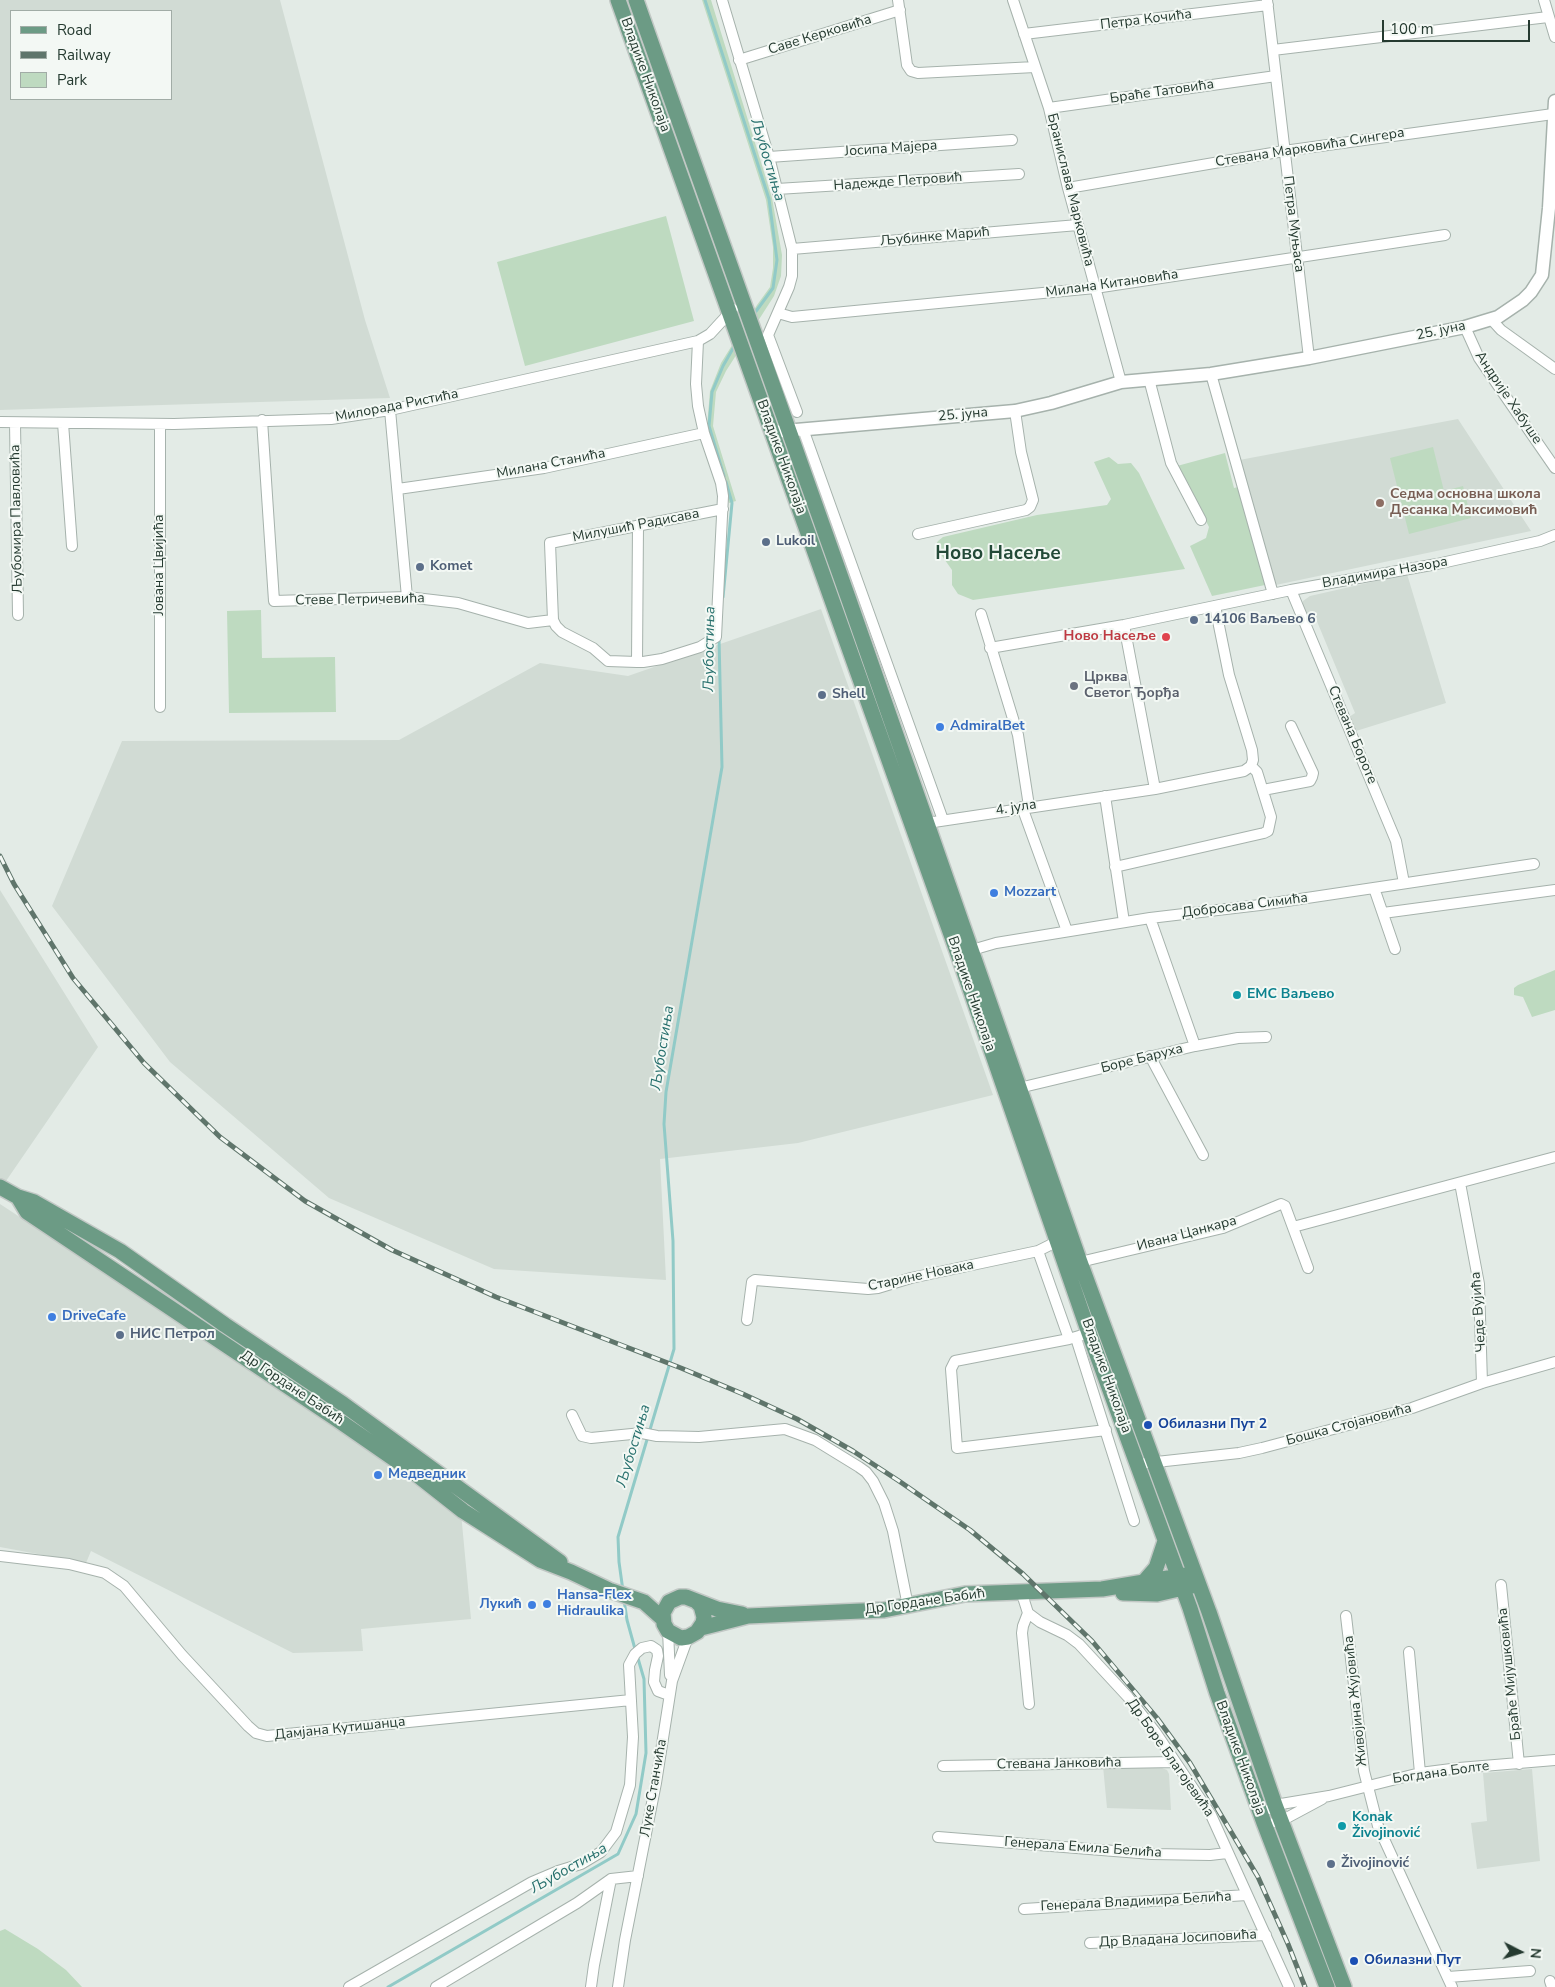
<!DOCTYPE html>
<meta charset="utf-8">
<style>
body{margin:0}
#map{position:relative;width:1555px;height:1987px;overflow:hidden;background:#e3ebe6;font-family:"Nunito Sans",sans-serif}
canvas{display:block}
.legend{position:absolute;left:10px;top:10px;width:162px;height:90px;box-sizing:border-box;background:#f3f8f4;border:1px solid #a1aca6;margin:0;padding:6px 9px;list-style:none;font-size:15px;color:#253a30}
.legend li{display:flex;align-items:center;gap:10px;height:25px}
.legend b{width:25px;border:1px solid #a1aca6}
.north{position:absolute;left:1495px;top:1927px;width:50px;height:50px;-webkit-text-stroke:4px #f3f8f4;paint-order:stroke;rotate:95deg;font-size:14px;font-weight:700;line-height:20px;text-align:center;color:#253a30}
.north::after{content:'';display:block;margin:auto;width:18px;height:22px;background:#253a30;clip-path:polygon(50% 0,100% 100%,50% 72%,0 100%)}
.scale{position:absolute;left:1382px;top:20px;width:148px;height:22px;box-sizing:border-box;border:2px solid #253a30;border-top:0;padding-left:6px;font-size:15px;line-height:18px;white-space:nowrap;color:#253a30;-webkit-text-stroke:4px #f3f8f4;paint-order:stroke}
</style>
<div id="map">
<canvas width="1555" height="1987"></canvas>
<ul class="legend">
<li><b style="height:6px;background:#6c9b85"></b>Road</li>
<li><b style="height:6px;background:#5f756b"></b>Railway</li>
<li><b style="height:14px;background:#bedac0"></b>Park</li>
</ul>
<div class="north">N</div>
<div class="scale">100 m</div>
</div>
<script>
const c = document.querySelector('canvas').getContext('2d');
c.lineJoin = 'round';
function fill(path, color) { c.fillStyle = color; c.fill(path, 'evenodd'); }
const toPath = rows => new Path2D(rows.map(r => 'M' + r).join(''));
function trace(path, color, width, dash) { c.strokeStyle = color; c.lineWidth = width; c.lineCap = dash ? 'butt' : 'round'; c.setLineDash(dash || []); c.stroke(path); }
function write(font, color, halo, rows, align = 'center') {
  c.font = font + ' "Nunito Sans",sans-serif'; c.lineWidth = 4; c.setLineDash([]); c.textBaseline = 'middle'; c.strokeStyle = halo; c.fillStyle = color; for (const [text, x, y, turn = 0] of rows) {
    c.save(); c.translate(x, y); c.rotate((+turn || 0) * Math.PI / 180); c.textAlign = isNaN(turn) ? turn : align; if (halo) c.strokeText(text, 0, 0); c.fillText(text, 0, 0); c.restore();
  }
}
fill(toPath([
 [0,0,280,0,365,320,390,398,0,410],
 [11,11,171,11,171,99,11,99],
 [1458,419,1531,531,1271,586,1234,461],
 [1407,574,1446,703,1356,731,1349,717,1355,713,1316,619,1310,622,1303,606,1303,601,1310,596],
 [821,609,993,1095,798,1143,660,1159,666,1280,494,1269,329,1198,170,1062,52,906,122,741,399,740,540,663,628,676],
 [0,890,98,1047,6,1181,0,1179],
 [0,1204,231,1356,461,1513,471,1619,361,1629,363,1651,293,1653,91,1551,86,1563,0,1547],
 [1103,1766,1157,1766,1167,1770,1169,1774,1171,1810,1107,1808],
 [1532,1769,1540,1861,1477,1869,1471,1823,1487,1821,1483,1773]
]), '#d1dbd4');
fill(toPath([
 [702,0,711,0,772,198,782,255,781,276,774,296,726,371,716,392,713,426,736,501,729,503,707,427,710,391,721,363,757,305,770,287,773,268,773,247,766,200],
 [666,216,694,321,525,366,497,262],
 [1433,447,1444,491,1463,486,1471,518,1409,534,1390,458],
 [1225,453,1234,488,1238,487,1265,585,1212,596,1190,546,1206,538,1209,527,1177,466],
 [1109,457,1118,464,1131,463,1139,473,1185,569,973,600,958,594,952,585,952,570,935,546,938,541,943,537,1037,515,1107,505,1111,499,1094,462],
 [261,610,262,658,335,657,336,712,229,713,227,611],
 [1555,970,1555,1010,1532,1017,1523,997,1514,995,1514,988,1518,985],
 [5,1929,38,1949,66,1970,82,1987,0,1987,0,1931]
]), '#bedac0');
trace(toPath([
 [705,0,769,199,777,260,773,288,754,314],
 [724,476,709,426,712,392,723,366,735,345],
 [723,597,732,503,726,482],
 [623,1591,619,1562,618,1537,674,1349,673,1241,664,1124,666,1092,722,767,719,638],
 [624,1600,627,1620,635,1649],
 [388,1987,618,1854,636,1814,646,1753,644,1679,637,1655]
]), '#91cac7', 3);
const minor = toPath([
 [722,0,769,157,792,249,792,276,789,287,768,335,797,412],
 [898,0,907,65,911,71,918,73,1035,67],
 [1013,0,1049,108,1068,188,1121,382],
 [1267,0,1309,358],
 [1544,0,1555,37],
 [1024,34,1268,5],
 [1273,50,1548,17],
 [739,60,900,10],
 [1049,108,1276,76],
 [769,157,1012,140],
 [1068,188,1284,151,1553,114],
 [777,189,1019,174],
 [792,249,1078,225],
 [778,313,792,317,1095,288,1445,235],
 [1491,319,1501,330,1555,369],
 [1465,327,1479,358,1555,468],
 [1211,374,1273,594],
 [1149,379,1171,463,1201,520],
 [390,410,407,597],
 [262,420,274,601,407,597,458,603,528,623,553,620,556,626,562,632,593,648,608,661,637,662],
 [0,422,174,424,331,419,390,410,698,341,710,334,733,309],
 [15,423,18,615],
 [63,423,72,546],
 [160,424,160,707],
 [803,429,943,820],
 [398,489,544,468,704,433],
 [638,526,637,662,643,662,662,659,700,647,716,637,723,496,721,483,704,433,698,406,696,384,698,341],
 [918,534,1026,510,1030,507,1033,500,1021,452,1015,411],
 [1291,590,1396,841,1404,883],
 [981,614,1018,735,1029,806],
 [553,620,550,543,723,509],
 [1124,625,1155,789],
 [990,648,1124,625,1291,590,1437,564,1540,541,1555,535],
 [1263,790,1310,781,1312,777,1313,773,1291,726],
 [1105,796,1124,922],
 [1022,807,1067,931],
 [927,823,1155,789,1244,771,1251,766,1253,760,1252,750,1229,675,1215,606],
 [1115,867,1264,833,1268,831,1271,817,1257,772,1251,766],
 [1374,888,1395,949],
 [1383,913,1555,890],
 [1150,918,1195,1046],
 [965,952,996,943,1150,918,1260,905,1534,864],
 [1150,1056,1203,1155],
 [1019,1088,1195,1046,1238,1038,1266,1037],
 [1460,1183,1479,1284,1482,1383],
 [1293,1227,1555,1157],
 [1038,1251,1069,1339],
 [1080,1262,1223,1228,1281,1204,1285,1206,1308,1268],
 [747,1320,752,1282,755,1280,868,1289,878,1288,911,1278,1038,1251,1058,1241],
 [1089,1333,1069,1339,955,1361,951,1369,957,1448,1106,1430],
 [1076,1338,1134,1521],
 [572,1415,582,1436,591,1438,642,1433,657,1436,699,1437,785,1429,815,1440,859,1467,866,1472,873,1481,884,1503,893,1531,908,1606],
 [1138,1464,1239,1453,1262,1448,1412,1408,1482,1383,1555,1362],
 [0,1556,69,1564,105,1573,124,1586,182,1655,248,1726,256,1733,267,1736,631,1700],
 [1501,1585,1519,1764],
 [1021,1591,1028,1613,1040,1622,1067,1635,1079,1644,1128,1697,1156,1733,1211,1815,1289,1987],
 [1028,1613,1023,1626,1022,1633,1029,1704],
 [1346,1616,1364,1771,1378,1826,1452,1987],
 [668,1631,670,1675],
 [1409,1652,1420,1773],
 [943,1766,1175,1762],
 [1270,1809,1275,1805,1329,1796,1420,1773,1459,1768,1555,1760],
 [1275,1822,1281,1821,1322,1799],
 [938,1837,1152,1854,1210,1855,1227,1853],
 [1024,1909,1247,1895],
 [1090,1943,1266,1935],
 [1448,1977,1530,1971],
 [1550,1981,1552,1987],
 [349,1987,532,1882,558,1871,581,1864,601,1852,616,1832,630,1785,633,1737,629,1665,635,1654,642,1648,651,1646,657,1650,658,1656,655,1670,654,1682,658,1691,669,1695],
 [436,1987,577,1903,611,1879,638,1876],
 [591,1987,594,1965,611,1879],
 [618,1987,625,1940,656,1783,672,1681,688,1637]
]);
const tertiary = toPath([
 [773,432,1015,411,1051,403,1121,382,1211,374,1309,358,1465,327,1498,317,1523,300,1531,292,1542,275,1549,208,1555,101]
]);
const primary = toPath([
 [618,0,958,954,1089,1333,1190,1608,1217,1693,1264,1823,1327,1987],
 [636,0,849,600,1080,1262,1209,1612,1275,1805,1344,1987],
 [0,1187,18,1197,34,1202,120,1251,225,1325,343,1404,560,1562],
 [18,1197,27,1212,338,1420,416,1474,463,1511,540,1560,571,1572,609,1590,644,1602,663,1619],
 [1143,1583,1156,1568,1165,1541],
 [1123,1593,1157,1594,1192,1586],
 [697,1602,701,1606,704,1617,703,1623,697,1632,688,1637,681,1638,668,1631,664,1624,663,1613,669,1602,680,1597,686,1597,717,1609,742,1614],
 [701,1628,748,1616,884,1610,965,1594,1102,1589,1186,1575]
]);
trace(minor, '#a6b2ac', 12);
trace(tertiary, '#a6b2ac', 15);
trace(primary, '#c2c8c5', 18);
trace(minor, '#fff', 10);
trace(tertiary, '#fff', 12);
trace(primary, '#6c9b85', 15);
const rail = toPath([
 [0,856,14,884,73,978,144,1063,220,1137,305,1201,392,1250,496,1297,681,1368,743,1394,797,1419,853,1451,899,1481,970,1530,1023,1574,1092,1641,1157,1718,1190,1763,1258,1877,1288,1944,1305,1987]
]);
trace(rail, '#5f756b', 5);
trace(rail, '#f3f8f4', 3, [9]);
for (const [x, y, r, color] of [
 [1380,503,5,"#8d6e63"],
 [766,542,5,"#5c6f8a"],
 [420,567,5,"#5c6f8a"],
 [1194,620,5,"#5c6f8a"],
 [1166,637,5,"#e0444e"],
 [1074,686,5,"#6b7280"],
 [822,695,5,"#5c6f8a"],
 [940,727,5,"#3f7fe0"],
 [994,893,5,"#3f7fe0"],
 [1237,995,5,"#0f9aa8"],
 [52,1317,5,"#3f7fe0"],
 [120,1335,5,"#5c6f8a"],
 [1148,1425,5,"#1a4fb4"],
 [378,1475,5,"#3f7fe0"],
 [547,1604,5,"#3f7fe0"],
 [532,1605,5,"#3f7fe0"],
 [1342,1826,5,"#0f9aa8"],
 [1331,1864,5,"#5c6f8a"],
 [1354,1961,5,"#1a4fb4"]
]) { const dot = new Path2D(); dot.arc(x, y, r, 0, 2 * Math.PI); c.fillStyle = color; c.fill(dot); trace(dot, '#f3f8f4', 2); }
write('14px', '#253a30', '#f3f8f4', [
 ["Петра Кочића",1146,20,-7],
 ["Саве Керковића",820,35,-17],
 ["Владике Николаја",645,75,70],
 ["Браће Татовића",1162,92,-8],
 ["Стевана Марковића Сингера",1310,148,-9],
 ["Јосипа Мајера",891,149,-4],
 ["Надежде Петровић",898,182,-4],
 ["Бранислава Марковића",1070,190,76],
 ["Петра Муњаса",1293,224,83],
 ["Љубинке Марић",935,237,-5],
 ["Милана Китановића",1112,284,-8],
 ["25. јуна",1441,331,-12],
 ["Андрије Хабуше",1508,398,56],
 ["Милорада Ристића",397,406,-11],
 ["25. јуна",963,415,-5],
 ["Владике Николаја",781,457,70],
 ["Милана Станића",551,464,-11],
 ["Љубомира Павловића",17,519,-91],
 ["Милушић Радисава",636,526,-11],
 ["Јована Цвијића",160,565,-90],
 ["Владимира Назора",1385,573,-10],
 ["Стеве Петричевића",360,600,-1],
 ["Стевана Бороте",1352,735,67],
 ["4. јула",1016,808,-9],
 ["Добросава Симића",1245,906,-7],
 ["Владике Николаја",971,994,71],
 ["Боре Баруха",1142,1059,-14],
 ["Ивана Цанкара",1187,1234,-15],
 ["Старине Новака",921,1276,-12],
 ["Чеде Вујића",1479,1312,-94],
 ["Владике Николаја",1106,1376,70],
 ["Др Гордане Бабић",292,1388,34],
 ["Бошка Стојановића",1349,1425,-15],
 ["Др Гордане Бабић",925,1602,-8],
 ["Браће Мијушковића",1510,1674,-96],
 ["Живојина Жујовића",1356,1701,-96],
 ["Дамјана Кутишанца",340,1729,-6],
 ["Др Боре Благојевића",1170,1758,55],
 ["Владике Николаја",1240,1758,70],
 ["Стевана Јанковића",1059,1764,-1],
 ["Богдана Болте",1441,1773,-8],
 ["Луке Станчића",654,1788,-80],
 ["Генерала Емила Белића",1083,1848,4],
 ["Генерала Владимира Белића",1136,1902,-3],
 ["Др Владана Јосиповића",1178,1939,-3]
]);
write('bold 14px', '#785e54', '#f3f8f4', [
 ["Седма основна школа",1390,495],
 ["Десанка Максимовић",1390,511]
], 'left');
write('bold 14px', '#4e5e75', '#f3f8f4', [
 ["Lukoil",776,542],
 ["Komet",430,567],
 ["14106 Ваљево 6",1204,620],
 ["Shell",832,695],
 ["НИС Петрол",130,1335],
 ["Živojinović",1341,1864]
], 'left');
write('bold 14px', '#be3a42', '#f3f8f4', [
 ["Ново Насеље",1156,637]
], 'right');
write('bold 14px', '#5b616d', '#f3f8f4', [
 ["Црква",1084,678],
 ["Светог Ђорђа",1084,694]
], 'left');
write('bold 14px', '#366cbe', '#f3f8f4', [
 ["AdmiralBet",950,727],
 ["Mozzart",1004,893],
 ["DriveCafe",62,1317],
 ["Медведник",388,1475],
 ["Hansa-Flex",557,1596],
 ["Hidraulika",557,1612],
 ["Лукић",522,1605,"right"]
], 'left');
write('bold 14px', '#0d838f', '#f3f8f4', [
 ["ЕМС Ваљево",1247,995],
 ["Konak",1352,1818],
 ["Živojinović",1352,1834]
], 'left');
write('bold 14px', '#164399', '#f3f8f4', [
 ["Обилазни Пут 2",1158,1425],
 ["Обилазни Пут",1364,1961]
], 'left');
write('italic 15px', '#266f6c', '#f3f8f4', [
 ["Љубостиња",767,160,73],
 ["Љубостиња",710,649,-89],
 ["Љубостиња",663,1048,-81],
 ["Љубостиња",634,1446,-73],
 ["Љубостиња",569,1869,-30]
]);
write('bold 19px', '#234a38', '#f3f8f4', [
 ["Ново Насеље",998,554]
]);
</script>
